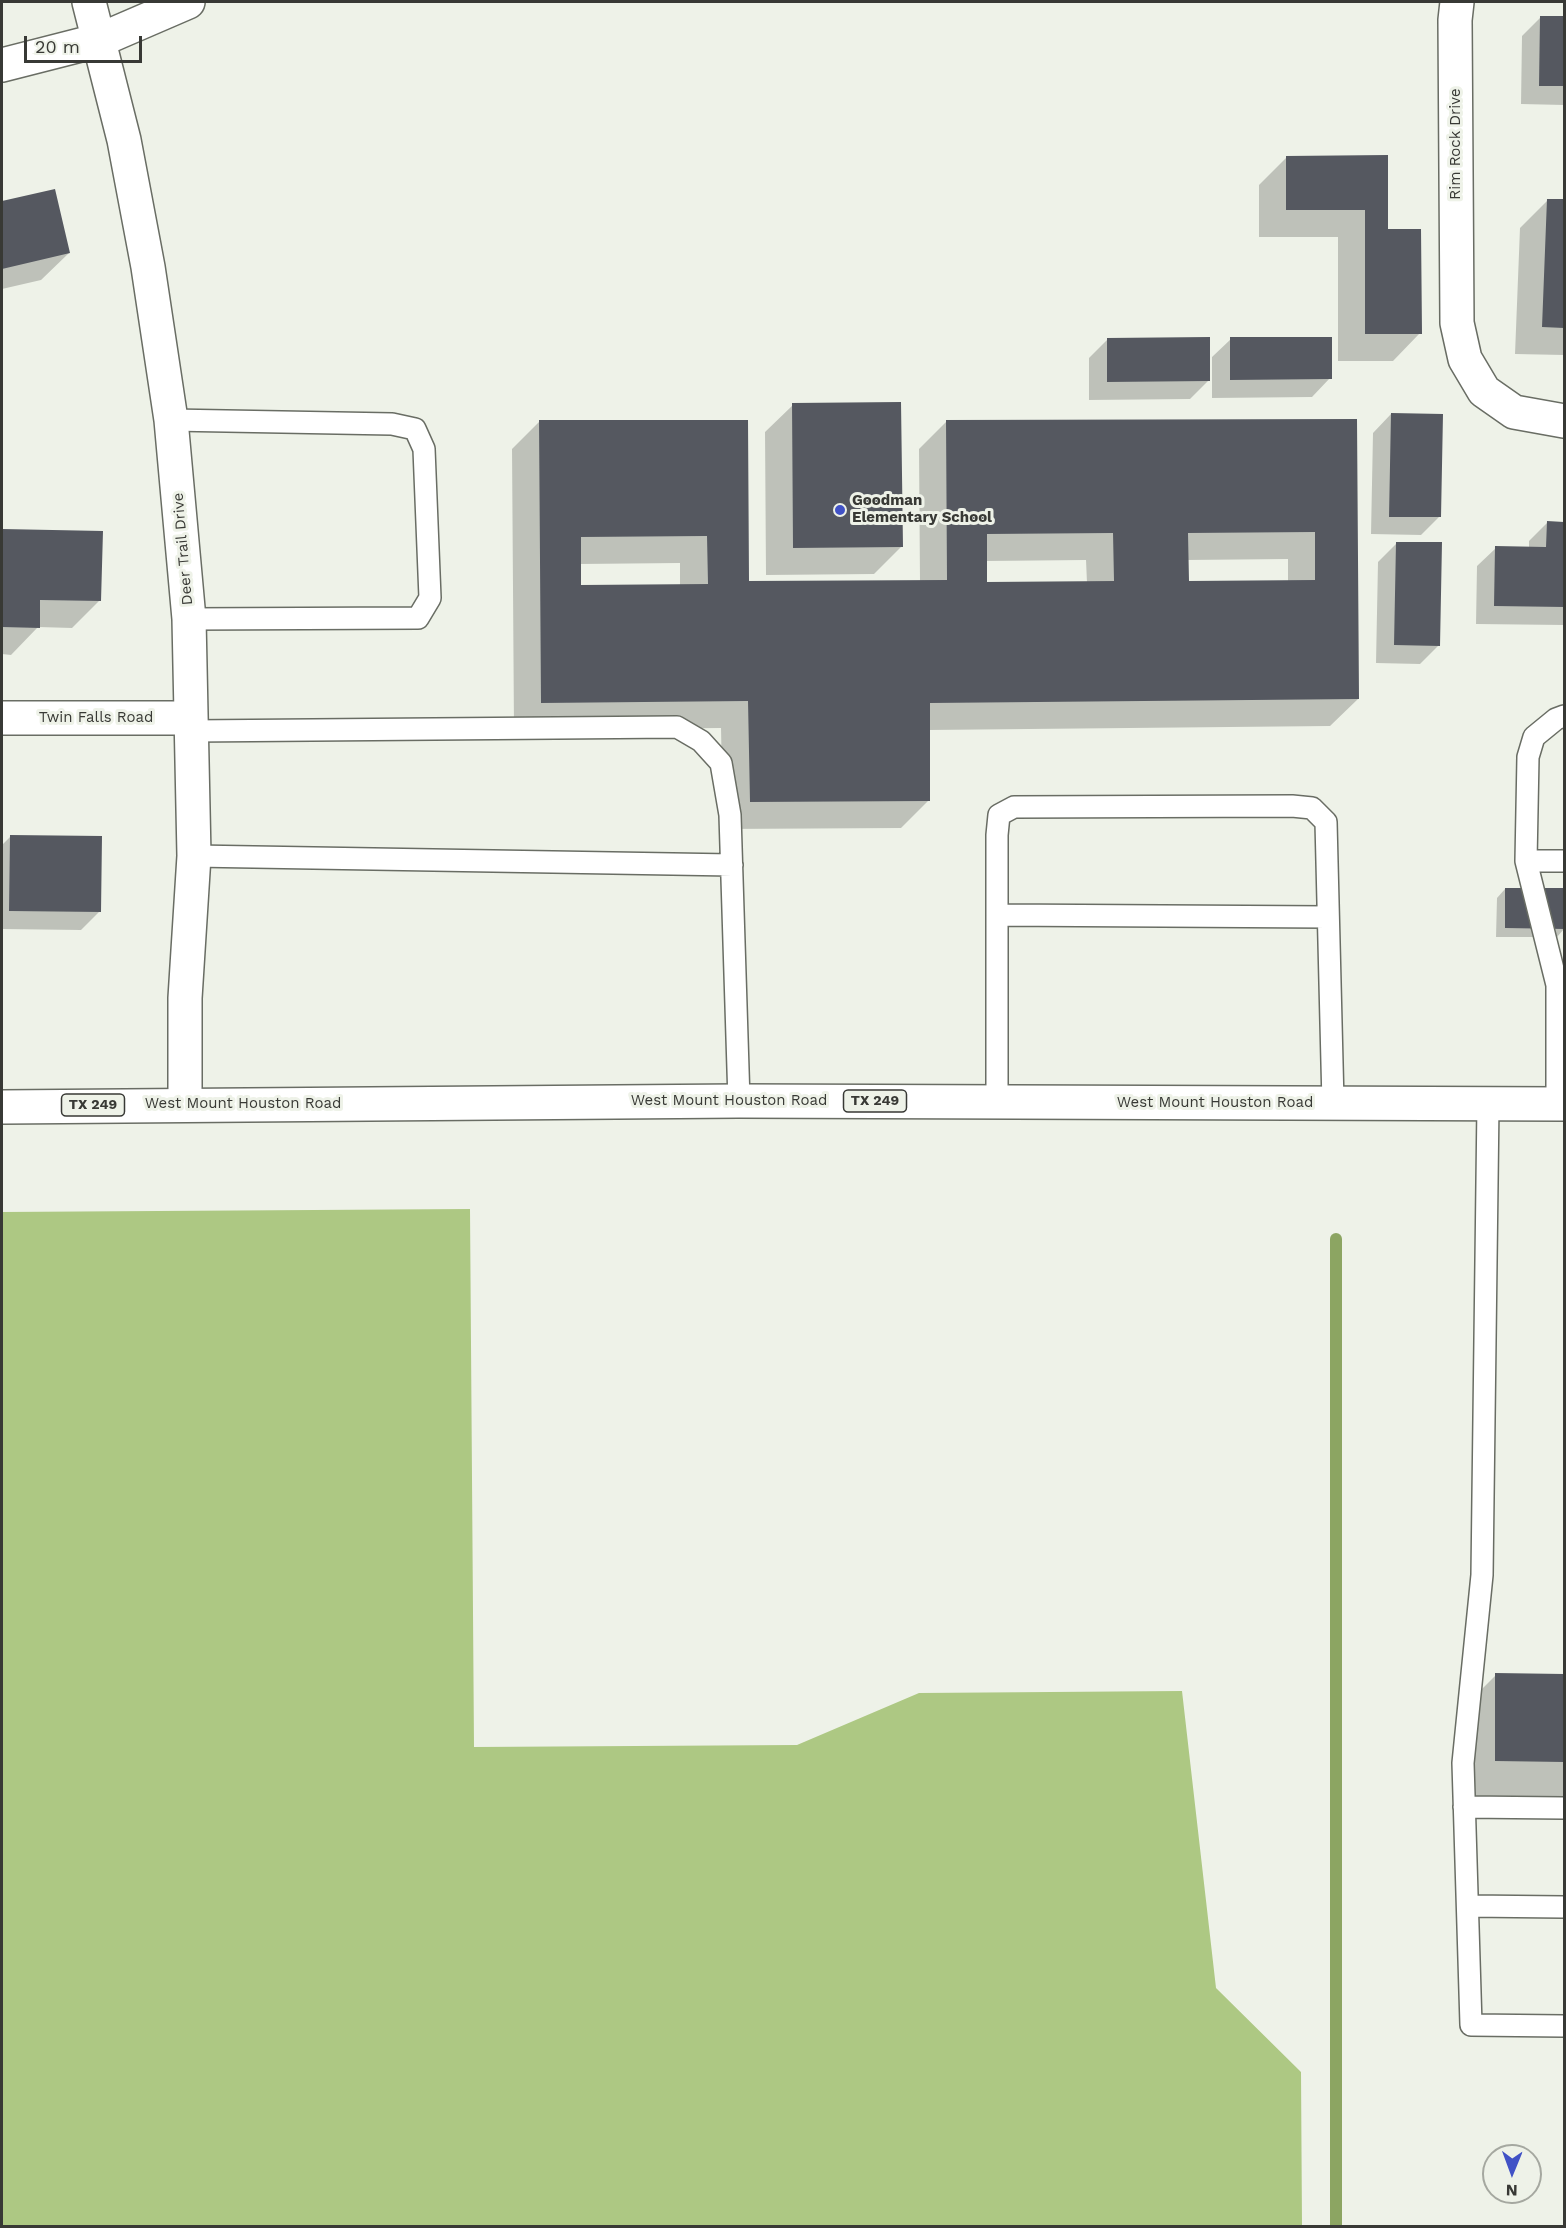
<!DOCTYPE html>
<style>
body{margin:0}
#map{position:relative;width:1566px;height:2228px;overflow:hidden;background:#eef2e8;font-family:"Work Sans",sans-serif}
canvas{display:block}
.frame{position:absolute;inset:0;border:3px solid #383935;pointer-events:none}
.north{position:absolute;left:1482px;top:2144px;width:60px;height:60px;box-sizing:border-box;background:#eef2e8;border:2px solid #a5a8a0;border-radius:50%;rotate:181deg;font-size:16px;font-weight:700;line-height:24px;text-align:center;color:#383935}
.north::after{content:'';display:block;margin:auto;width:21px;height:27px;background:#4152c6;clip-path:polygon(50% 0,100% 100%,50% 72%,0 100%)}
.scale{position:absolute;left:24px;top:36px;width:118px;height:27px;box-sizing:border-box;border:3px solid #383935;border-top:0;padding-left:8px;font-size:18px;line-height:21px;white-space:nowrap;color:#383935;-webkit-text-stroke:4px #eef2e8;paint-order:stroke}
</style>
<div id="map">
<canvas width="1566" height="2228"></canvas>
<div class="frame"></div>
<div class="north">N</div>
<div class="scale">20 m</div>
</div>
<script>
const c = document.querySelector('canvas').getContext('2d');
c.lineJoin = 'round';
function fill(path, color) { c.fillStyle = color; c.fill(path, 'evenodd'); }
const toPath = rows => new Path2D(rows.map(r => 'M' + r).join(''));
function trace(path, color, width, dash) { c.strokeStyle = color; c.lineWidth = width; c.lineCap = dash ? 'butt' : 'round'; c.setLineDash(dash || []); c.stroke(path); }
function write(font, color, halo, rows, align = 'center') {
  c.font = font + ' "Work Sans",sans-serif'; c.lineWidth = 6; c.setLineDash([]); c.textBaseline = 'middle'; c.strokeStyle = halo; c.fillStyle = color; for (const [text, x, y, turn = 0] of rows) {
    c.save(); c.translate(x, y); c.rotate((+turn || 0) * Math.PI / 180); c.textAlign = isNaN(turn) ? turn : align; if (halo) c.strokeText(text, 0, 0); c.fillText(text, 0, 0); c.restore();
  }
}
fill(toPath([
 [470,1209,474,1747,797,1745,919,1693,1182,1691,1216,1988,1301,2072,1302,2226,2,2226,2,1212]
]), '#adc883');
fill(toPath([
 [1541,17,1564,18,1564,105,1521,104,1522,36],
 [1287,157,1386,157,1386,230,1420,333,1393,361,1338,361,1338,237,1259,237,1259,185],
 [54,190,69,253,41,280,2,289,2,203],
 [1548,200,1564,201,1564,355,1515,354,1520,228],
 [1231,339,1330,378,1312,397,1212,398,1212,357],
 [1107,340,1208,381,1190,399,1089,400,1089,358],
 [793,405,901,547,874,574,766,575,765,432],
 [1391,414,1439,517,1421,535,1371,534,1373,433],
 [1356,420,1358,699,1330,726,929,730,929,800,901,828,723,829,721,728,514,730,512,449,539,422,747,422,747,582,920,582,919,449,947,421],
 [1288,559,1288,582,1187,583,1187,560],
 [1086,560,1087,583,986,584,986,561],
 [680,563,680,586,580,587,580,564],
 [1547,523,1564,523,1564,625,1476,624,1477,566,1496,548,1529,548,1529,541],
 [2,531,100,600,72,628,38,627,11,655,2,654],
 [1397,543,1439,645,1420,664,1376,663,1378,562],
 [11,836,99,912,81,930,2,929,2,845],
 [1505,889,1564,889,1564,929,1557,937,1496,937,1497,898],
 [1496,1675,1564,1675,1564,1797,1459,1797,1460,1711]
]), '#0003');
trace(toPath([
 [1336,2226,1336,1239]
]), '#8ca562', 12);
fill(toPath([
 [1540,16,1564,16,1564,86,1539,86],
 [1388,155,1388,229,1421,229,1422,334,1365,334,1365,210,1286,210,1286,156],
 [55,189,70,253,2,269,2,201],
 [1547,199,1564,199,1564,328,1542,327],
 [1210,337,1210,381,1107,382,1107,338],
 [1230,337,1332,337,1332,379,1230,380],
 [901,402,903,547,793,548,792,403],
 [1391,413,1443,414,1441,517,1389,517],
 [1357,419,1359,699,930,703,930,801,750,802,748,701,541,703,539,420,748,420,749,581,947,580,946,420],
 [1315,532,1315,580,1189,581,1188,533],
 [1113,533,1114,581,987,582,987,534],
 [707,536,708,584,581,585,581,537],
 [1547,521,1564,522,1564,607,1494,606,1495,546,1546,547],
 [2,529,103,531,101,601,40,600,40,628,2,627],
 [1396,542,1442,542,1440,646,1394,645],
 [10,835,102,836,101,912,9,911],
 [1505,888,1564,888,1564,929,1505,928],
 [1495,1673,1564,1674,1564,1762,1495,1761]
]), '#555860');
const service = toPath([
 [171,420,392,424,415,429,424,449,430,598,418,618,189,619],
 [191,731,677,727,701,741,721,763,730,815,739,1101],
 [194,856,732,865],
 [1526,861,1564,861],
 [997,915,1328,917],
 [997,1102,997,835,999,815,1014,807,1292,806,1312,808,1326,822,1333,1103],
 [1488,1104,1482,1575,1463,1763,1471,2025,1564,2026],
 [1557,1104,1557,985,1526,861,1528,757,1534,737,1556,719,1564,716],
 [1464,1807,1564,1808],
 [1468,1906,1564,1907]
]);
const minor = toPath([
 [89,2,124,140,148,267,171,420,189,619,194,856,185,998,185,1104],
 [1457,2,1455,20,1457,323,1465,359,1484,391,1514,412,1564,421],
 [2,65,100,40,188,2],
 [2,718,190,718]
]);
const primary = toPath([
 [2,1107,739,1101,1564,1104]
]);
trace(service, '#696d64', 24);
trace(minor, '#696d64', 36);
trace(primary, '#696d64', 36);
trace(service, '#fff', 21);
trace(minor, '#fff', 33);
trace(primary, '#fff', 33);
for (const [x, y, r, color] of [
 [840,510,6,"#4152c6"]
]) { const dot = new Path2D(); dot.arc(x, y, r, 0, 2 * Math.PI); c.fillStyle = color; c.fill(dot); trace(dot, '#eef2e8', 2); }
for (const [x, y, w] of [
 [875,1101,63],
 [93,1105,63]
]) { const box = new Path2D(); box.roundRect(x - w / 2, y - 11, w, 22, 4.5); c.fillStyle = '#eef2e8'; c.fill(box); trace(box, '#383935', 1.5); }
write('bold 14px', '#383935', null, [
 ["TX 249",875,1101],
 ["TX 249",93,1105]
]);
write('15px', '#383935', '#eef2e8', [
 ["Rim Rock Drive",1456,144,-90],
 ["Deer Trail Drive",183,549,-95],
 ["Twin Falls Road",96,718],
 ["West Mount Houston Road",729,1101],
 ["West Mount Houston Road",1215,1103],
 ["West Mount Houston Road",243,1104]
]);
write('bold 15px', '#383935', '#eef2e8', [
 ["Goodman",852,501],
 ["Elementary School",852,518]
], 'left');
</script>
